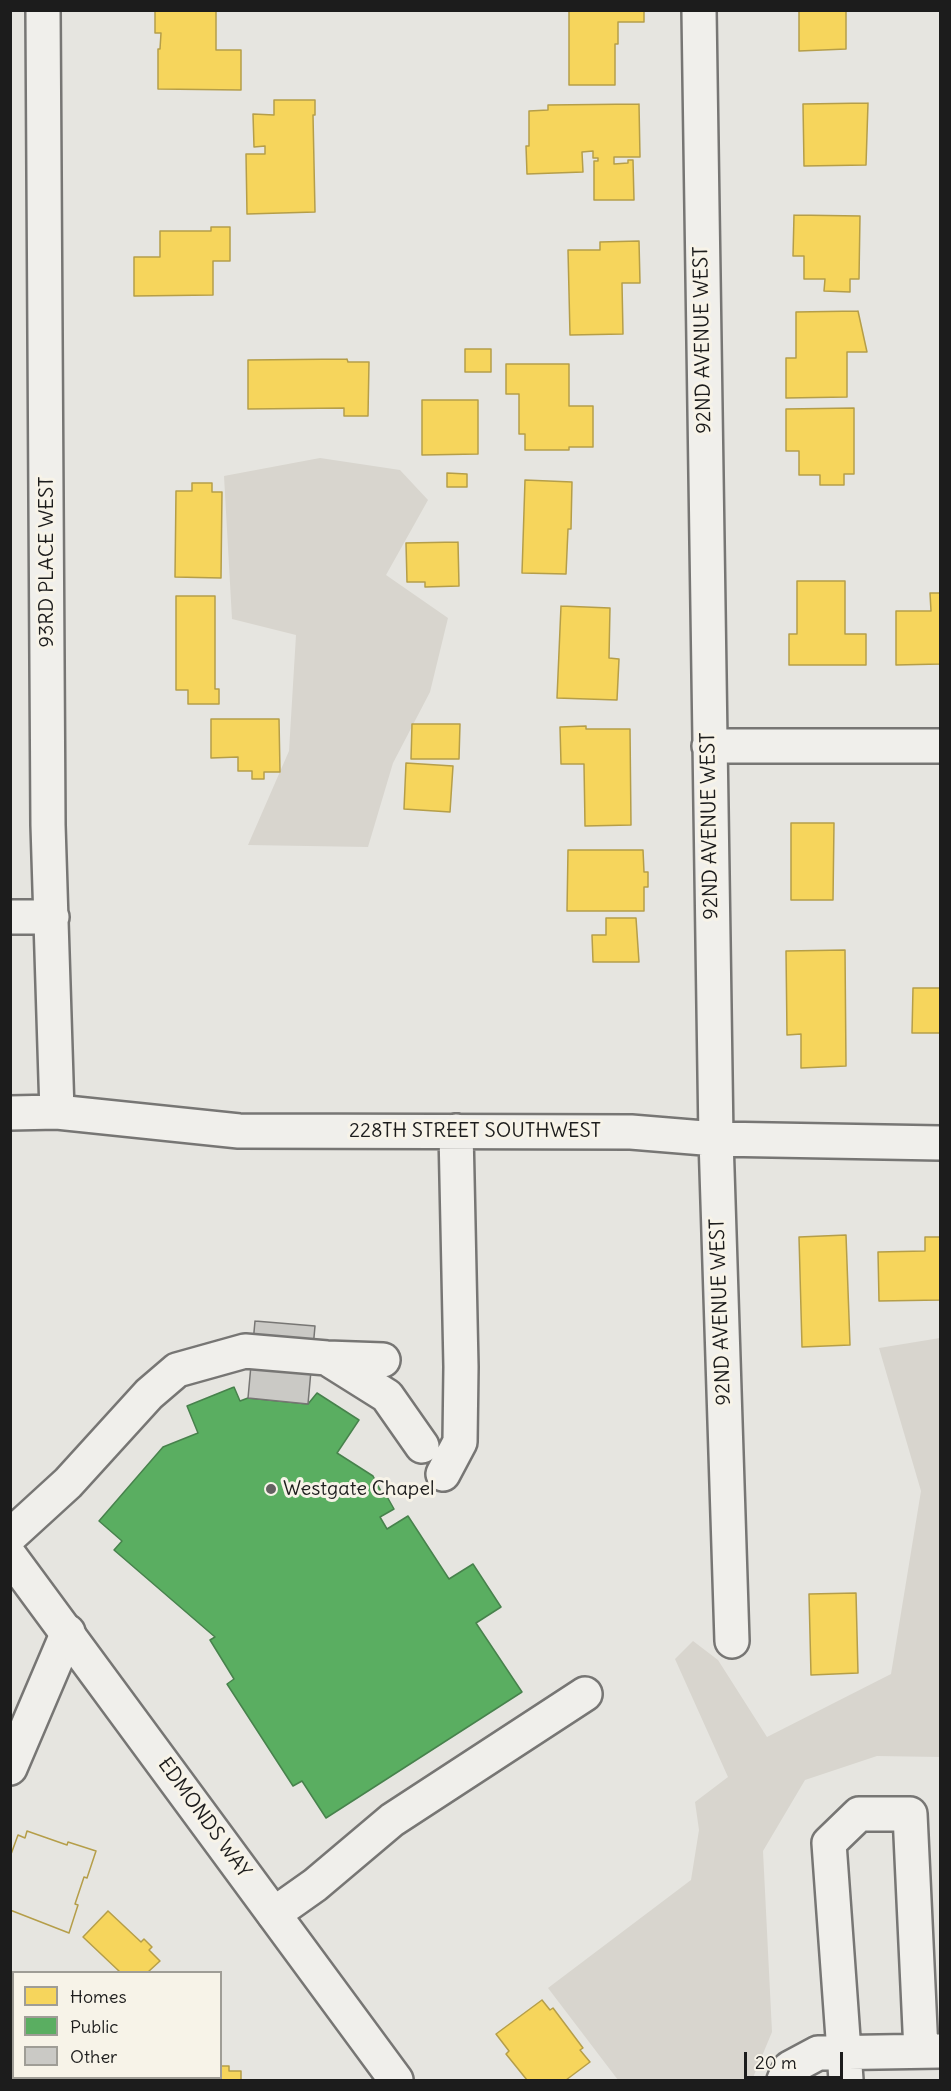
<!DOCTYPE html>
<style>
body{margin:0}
#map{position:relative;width:951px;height:2091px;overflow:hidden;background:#e6e5e0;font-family:Delius,sans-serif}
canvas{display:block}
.frame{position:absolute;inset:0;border:12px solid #1c1c1c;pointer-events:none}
.legend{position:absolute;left:12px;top:1971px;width:210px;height:108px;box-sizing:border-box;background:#f7f3e8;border:2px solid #9f9d96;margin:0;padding:8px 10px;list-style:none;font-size:18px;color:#1c1c1c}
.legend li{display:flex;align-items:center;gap:12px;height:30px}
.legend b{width:30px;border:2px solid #9f9d96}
.scale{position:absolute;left:744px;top:2052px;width:99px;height:27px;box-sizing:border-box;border:3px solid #1c1c1c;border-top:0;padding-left:8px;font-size:18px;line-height:21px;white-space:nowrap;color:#1c1c1c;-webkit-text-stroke:4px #f7f3e8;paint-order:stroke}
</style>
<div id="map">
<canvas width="951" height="2091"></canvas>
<div class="frame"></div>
<ul class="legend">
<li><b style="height:16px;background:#f6d55c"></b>Homes</li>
<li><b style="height:16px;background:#5aae61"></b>Public</li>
<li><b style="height:16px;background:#cac9c5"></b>Other</li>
</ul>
<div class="scale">20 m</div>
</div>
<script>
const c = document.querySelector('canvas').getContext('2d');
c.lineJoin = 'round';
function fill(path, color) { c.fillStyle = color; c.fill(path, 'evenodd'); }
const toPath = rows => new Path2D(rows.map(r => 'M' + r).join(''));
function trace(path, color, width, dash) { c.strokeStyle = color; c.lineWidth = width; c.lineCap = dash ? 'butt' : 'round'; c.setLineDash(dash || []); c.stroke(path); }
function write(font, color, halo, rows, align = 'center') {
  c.font = font + ' Delius,sans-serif'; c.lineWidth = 6; c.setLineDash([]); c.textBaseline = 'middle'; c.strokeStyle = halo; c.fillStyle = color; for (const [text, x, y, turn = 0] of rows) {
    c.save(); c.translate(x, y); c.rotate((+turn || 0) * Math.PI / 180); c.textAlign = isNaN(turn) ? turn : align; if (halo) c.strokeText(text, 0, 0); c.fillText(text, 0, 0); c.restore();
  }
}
fill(toPath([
 [320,458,400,470,428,500,386,575,448,618,430,692,393,763,368,847,248,845,289,751,296,635,232,619,224,476],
 [940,1338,940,1757,877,1756,805,1780,763,1851,772,2032,752,2080,618,2080,548,1988,691,1880,699,1830,695,1802,728,1777,675,1659,693,1641,718,1660,767,1737,891,1674,921,1491,879,1348]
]), '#d8d5ce');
const homes = toPath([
 [155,10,216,10,216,50,241,50,241,90,158,89,158,49,160,49,161,33,155,33,155,10],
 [569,10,644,10,644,22,618,22,618,44,615,44,615,85,569,85,569,10],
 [799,10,846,10,846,49,799,51,799,10],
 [274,100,315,100,315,115,313,115,315,212,247,214,246,154,265,154,265,146,254,147,253,114,274,115,274,100],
 [868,103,866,165,804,166,803,104,868,103],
 [639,104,640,157,614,157,614,164,628,163,628,160,633,160,634,200,594,200,594,161,598,161,598,158,593,158,593,151,582,152,583,172,527,174,526,146,529,146,529,111,548,110,548,105,639,104],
 [794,215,860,216,859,279,850,279,850,292,824,291,825,279,804,279,804,256,793,256,794,215],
 [211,227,230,227,230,261,213,261,213,295,134,296,134,257,160,257,160,231,211,231,211,227],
 [639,241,640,283,622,283,623,334,570,335,568,250,600,250,600,242,639,241],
 [858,311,867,352,847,352,847,397,786,398,786,358,796,358,796,312,858,311],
 [465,349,491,349,491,372,465,372,465,349],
 [347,359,348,362,369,362,368,416,344,416,344,408,248,409,248,360,347,359],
 [506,364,569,364,569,406,593,406,593,447,569,447,569,450,525,450,525,434,519,434,519,394,506,394,506,364],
 [422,400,478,400,478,454,422,455,422,400],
 [854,408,854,474,844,474,844,485,820,485,820,475,799,475,799,451,786,451,786,409,854,408],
 [447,473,467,474,467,487,447,487,447,473],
 [525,480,572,482,571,529,568,529,566,574,522,573,525,480],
 [192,483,212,483,212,492,222,492,221,578,175,577,176,491,192,491,192,483],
 [458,542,459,586,425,587,425,582,407,582,406,543,458,542],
 [797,581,845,581,845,634,866,634,866,665,789,665,789,634,797,634,797,581],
 [930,593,940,593,940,664,896,665,896,611,931,611,930,593],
 [176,596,215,596,215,689,219,689,219,704,188,704,188,690,176,690,176,596],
 [561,606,610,608,609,658,619,659,617,700,557,698,561,606],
 [211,719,279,719,280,772,264,772,264,779,252,779,252,771,238,771,238,757,211,758,211,719],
 [412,724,460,724,459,759,411,759,412,724],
 [586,726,586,729,630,729,631,825,585,826,584,764,561,764,560,727,586,726],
 [406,763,453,766,450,812,404,809,406,763],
 [791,823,834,823,833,900,791,900,791,823],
 [568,850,643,850,644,872,648,872,648,887,644,887,644,911,567,911,568,850],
 [606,918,636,918,639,962,593,962,592,935,606,935,606,918],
 [845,950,846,1066,801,1068,801,1034,787,1035,786,951,845,950],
 [913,988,940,988,940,1033,912,1033,913,988],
 [846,1235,850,1345,802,1347,799,1237,846,1235],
 [925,1237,940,1237,940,1300,879,1301,878,1252,925,1251,925,1237],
 [856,1593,858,1673,811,1675,809,1594,856,1593],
 [27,1831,67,1845,68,1842,96,1851,87,1878,84,1877,75,1904,78,1905,69,1933,10,1910,10,1857,18,1835,25,1838,27,1831],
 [27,1831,67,1845,68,1842,96,1851,87,1878,84,1877,75,1904,78,1905,69,1933,10,1910,10,1857,18,1835,25,1838,27,1831],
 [108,1911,141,1942,144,1939,152,1947,149,1950,160,1961,148,1972,120,1972,83,1937,108,1911],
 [10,1987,14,1987,14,2078,25,2078,24,2080,10,2080,10,1987],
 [10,1987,14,1987,14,2078,25,2078,24,2080,10,2080,10,1987],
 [542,2000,550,2010,553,2008,583,2048,580,2050,590,2062,566,2080,527,2080,506,2054,509,2051,496,2034,542,2000],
 [220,2066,229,2066,229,2071,241,2071,241,2080,192,2080,192,2078,220,2078,220,2066]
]);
fill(homes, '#f6d55c');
trace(homes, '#b59e49', 1.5);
const public = toPath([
 [234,1387,240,1401,248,1398,308,1404,317,1393,359,1420,337,1453,373,1476,383,1495,385,1493,394,1509,380,1517,387,1529,408,1516,449,1579,473,1564,501,1607,476,1623,522,1692,326,1818,302,1781,293,1786,227,1684,234,1679,210,1640,215,1637,114,1550,122,1541,99,1521,163,1447,198,1433,187,1406,234,1387]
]);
fill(public, '#5aae61');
trace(public, '#47824c', 1.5);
const building = toPath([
 [255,1321,315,1326,308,1404,248,1398,255,1321]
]);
fill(building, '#cac9c5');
trace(building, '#777674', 1.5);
const minor = toPath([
 [43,10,48,825,57,1112],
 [699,10,716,1139,732,1641],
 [709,746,940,746],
 [10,917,52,917],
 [10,1113,57,1112,239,1131,631,1132,716,1139,940,1143],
 [328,1359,387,1396,422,1446],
 [443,1474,460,1442,461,1367,456,1131],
 [10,1536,68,1483,149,1394,177,1370,245,1351,327,1358,383,1360],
 [10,1768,68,1632],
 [274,1914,315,1885,392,1820,585,1694],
 [784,2080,790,2068,818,2053,940,2051],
 [846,2080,829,1843,859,1814,910,1814,921,2051]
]);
const major = toPath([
 [10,1556,396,2080]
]);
trace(minor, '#777674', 38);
trace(major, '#777674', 38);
trace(minor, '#f0efeb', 33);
trace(major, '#f0efeb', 33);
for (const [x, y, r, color] of [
 [271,1489,6,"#636261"]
]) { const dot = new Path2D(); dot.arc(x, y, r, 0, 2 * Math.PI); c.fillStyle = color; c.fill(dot); trace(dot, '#f7f3e8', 2); }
write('20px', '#1c1c1c', '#f7f3e8', [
 ["92ND AVENUE WEST",703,340,-91],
 ["93RD PLACE WEST",47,562,-90],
 ["92ND AVENUE WEST",710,826,-91],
 ["228TH STREET SOUTHWEST",475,1131],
 ["92ND AVENUE WEST",721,1312,-92],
 ["EDMONDS WAY",204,1818,54]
]);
write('20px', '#1c1c1c', '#f7f3e8', [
 ["Westgate Chapel",283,1489]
], 'left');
</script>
